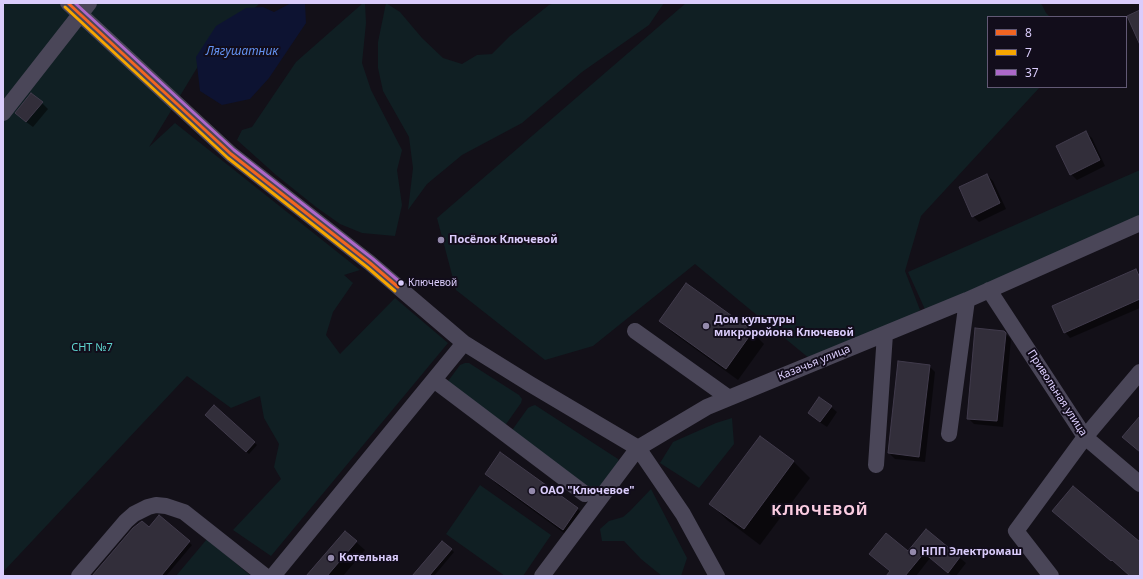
<!DOCTYPE html>
<meta charset="utf-8">
<style>
body{margin:0}
#map{position:relative;width:1143px;height:579px;overflow:hidden;background:#131018;font-family:"Noto Sans",sans-serif}
canvas{display:block}
.frame{position:absolute;inset:0;border:4px solid #daccfb;pointer-events:none}
.legend{position:absolute;left:987px;top:16px;width:140px;height:72px;box-sizing:border-box;background:#120d1b;border:1px solid #625975;margin:0;padding:5px 7px;list-style:none;font-size:12px;color:#daccfb}
.legend li{display:flex;align-items:center;gap:8px;height:20px}
.legend b{width:20px;border:1px solid #625975}
</style>
<div id="map">
<canvas width="1143" height="579"></canvas>
<div class="frame"></div>
<ul class="legend">
<li><b style="height:5px;background:#f26522"></b>8</li>
<li><b style="height:5px;background:#f7a600"></b>7</li>
<li><b style="height:5px;background:#ac68c9"></b>37</li>
</ul>
</div>
<script>
const c = document.querySelector('canvas').getContext('2d');
c.lineJoin = 'round';
function fill(path, color) { c.fillStyle = color; c.fill(path, 'evenodd'); }
const toPath = rows => new Path2D(rows.map(r => 'M' + r).join(''));
function trace(path, color, width, dash) { c.strokeStyle = color; c.lineWidth = width; c.lineCap = dash ? 'butt' : 'round'; c.setLineDash(dash || []); c.stroke(path); }
function write(font, color, halo, rows, align = 'center') {
  c.font = font + ' "Noto Sans",sans-serif'; c.lineWidth = 4; c.setLineDash([]); c.textBaseline = 'middle'; c.strokeStyle = halo; c.fillStyle = color; for (const [text, x, y, turn = 0] of rows) {
    c.save(); c.translate(x, y); c.rotate((+turn || 0) * Math.PI / 180); c.textAlign = isNaN(turn) ? turn : align; if (halo) c.strokeText(text, 0, 0); c.fillText(text, 0, 0); c.restore();
  }
}
fill(toPath([
 [3,3,260,3,203,58,149,147,175,123,360,270,344,275,353,283,333,312,326,335,340,354,395,298,448,343,271,556,233,530,281,479,274,467,279,444,264,418,260,396,231,408,187,376,3,572],
 [363,3,365,3,366,23,362,63,371,90,402,150,397,170,402,205,395,236,362,233,340,224,316,207,276,175,237,140,242,130,252,127,296,62],
 [386,3,400,12,422,38,443,58,462,64,477,55,492,54,510,36,549,5,554,3,664,3,649,25,582,72,522,123,462,155,427,184,408,210,413,168,409,137,383,91,378,68,378,42],
 [686,3,1040,3,1042,5,1046,13,1050,17,988,17,988,87,1040,87,921,216,905,271,920,310,885,334,810,359,695,264,593,346,545,360,456,290,437,218],
 [1140,170,1140,223,928,316,908,272],
 [465,363,469,363,519,395,522,399,521,403,504,427,443,388,460,365],
 [535,405,618,459,620,466,596,496,589,496,510,433,528,408,532,406],
 [732,418,734,444,699,488,660,463,673,442,716,423],
 [480,485,551,535,523,576,505,576,446,534],
 [651,489,687,558,681,576,662,576,641,559,624,541,602,541,600,529,609,521,623,517,630,511],
 [207,539,251,576,176,576]
]), '#101f23');
fill(toPath([
 [291,3,305,3,306,23,269,78,250,99,222,105,200,91,196,57,216,26,246,8,263,7,274,12]
]), '#0d1332');
fill(toPath([
 [42,103,48,109,33,127,22,119],
 [1086,133,1092,138,1105,166,1077,180,1071,174,1057,147],
 [987,175,993,181,1006,209,979,222,973,216],
 [1136,270,1140,274,1140,308,1070,338,1065,332],
 [660,320,752,332,764,344,738,380,672,332],
 [1004,332,1011,339,1003,427,974,424,968,418],
 [929,366,935,372,925,462,895,459,889,453],
 [214,407,257,445,249,454,207,415],
 [831,407,837,412,827,427,815,419,809,413],
 [760,437,794,462,810,478,760,545,727,520,711,504],
 [501,454,578,509,589,521,575,541,498,485,486,474],
 [159,517,192,545,166,576,93,576,150,528],
 [926,530,966,563,956,576,952,576,930,558,916,576,887,576,891,572,870,554,908,553],
 [356,542,365,550,343,576,307,576],
 [442,542,454,552,434,576,418,576]
]), '#0007');
const building = toPath([
 [1140,10,1140,45,1127,16,1140,10],
 [31,93,43,102,26,122,15,113,31,93],
 [1086,131,1100,160,1070,175,1056,146,1086,131],
 [987,174,1000,203,972,217,959,187,987,174],
 [1136,269,1140,278,1140,299,1064,333,1052,306,1136,269],
 [686,283,753,331,726,369,659,321,686,283],
 [975,328,1004,331,1006,333,997,421,967,419,975,328],
 [898,361,930,365,919,457,888,453,898,361],
 [819,397,832,406,820,422,808,413,819,397],
 [214,405,255,442,246,452,205,415,214,405],
 [1140,416,1140,452,1122,437,1140,416],
 [760,436,794,461,744,529,709,504,760,436],
 [500,452,578,508,563,530,485,474,500,452],
 [1073,486,1140,542,1140,576,1130,576,1112,560,1111,561,1052,511,1073,486],
 [159,515,190,541,161,576,92,576,133,528,142,521,149,527,159,515],
 [926,529,960,557,948,573,924,553,905,576,886,576,890,571,869,554,886,533,908,551,926,529],
 [345,531,357,541,327,576,306,576,345,531],
 [442,541,452,549,429,576,412,576,442,541]
]);
fill(building, '#322e3a');
trace(building, '#413b4c', 1);
trace(toPath([
 [68,3,231,154,370,263,464,343,530,384,638,448,683,514,717,576],
 [3,113,89,3],
 [989,290,1085,437,1140,484],
 [635,331,729,398],
 [434,380,585,494],
 [949,434,967,300],
 [876,465,885,334],
 [79,576,126,521,134,514,148,507,156,505,166,506,184,512,265,576],
 [273,576,464,343],
 [542,576,638,448,707,407,967,300,1140,223],
 [1051,576,1016,531,1085,437,1140,372]
]), '#4a4658', 16);
trace(toPath([
 [68,3,231,154,370,263,398,287]
]), '#f26522', 3);
trace(toPath([
 [65,7,228,158,367,267,395,291]
]), '#f7a600', 3);
trace(toPath([
 [75,3,234,150,373,259,401,283]
]), '#ac68c9', 3);
for (const [x, y, r, color] of [
 [441,240,4,"#948aac"],
 [401,283,3.5,"#daccfb"],
 [706,326,4,"#948aac"],
 [532,491,4,"#948aac"],
 [913,552,4,"#948aac"],
 [331,558,4,"#948aac"]
]) { const dot = new Path2D(); dot.arc(x, y, r, 0, 2 * Math.PI); c.fillStyle = color; c.fill(dot); trace(dot, '#120d1b', 1.5); }
write('10px', '#daccfb', '#120d1b', [
 ["Ключевой",408,283]
], 'left');
write('bold 11px', '#daccfb', '#120d1b', [
 ["Посёлок Ключевой",449,240],
 ["Дом культуры",714,320],
 ["микроройона Ключевой",714,333],
 ["ОАО \"Ключевое\"",540,491],
 ["НПП Электромаш",921,552],
 ["Котельная",339,558]
], 'left');
write('11px', '#5fd3cd', '#120d1b', [
 ["СНТ №7",92,348]
]);
write('11px', '#daccfb', '#120d1b', [
 ["Казачья улица",814,363,-22],
 ["Привольная улица",1057,393,57]
]);
write('italic 12px', '#6392f1', '#120d1b', [
 ["Лягушатник",242,52]
]);
c.letterSpacing = '1px';
write('bold 15px', '#fbcde1', '#120d1b', [
 ["КЛЮЧЕВОЙ",820,511]
]);
c.letterSpacing = '0px';
</script>
